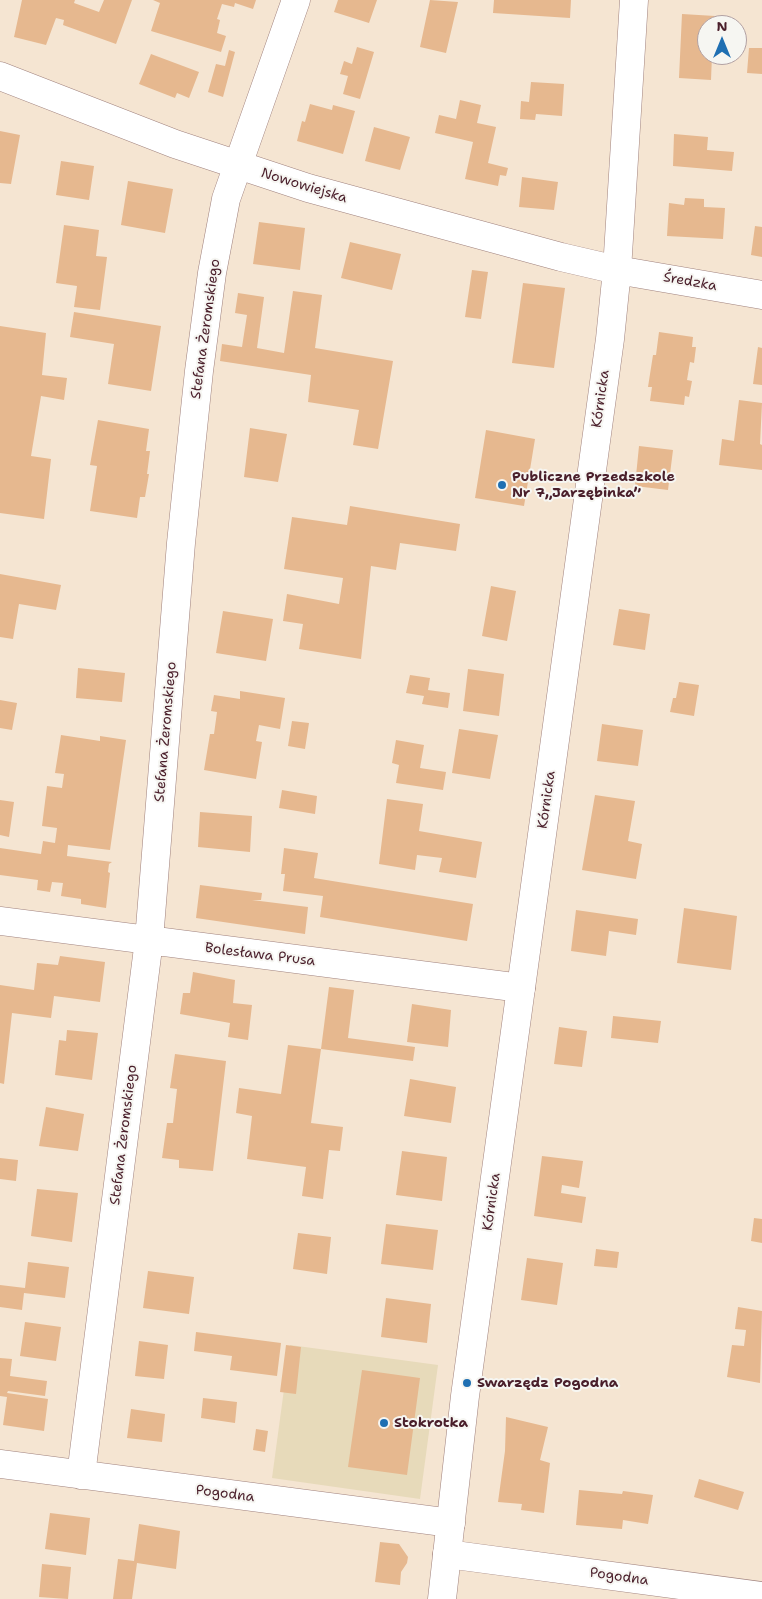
<!DOCTYPE html>
<meta charset="utf-8">
<style>
body{margin:0}
#map{position:relative;width:762px;height:1599px;overflow:hidden;background:#f5e5d2;font-family:"Shantell Sans",sans-serif}
canvas{display:block}
.north{position:absolute;left:697px;top:15px;width:50px;height:50px;box-sizing:border-box;background:#f6f6f2;border:1px solid #b1a0a2;border-radius:50%;rotate:0deg;font-size:14px;font-weight:700;line-height:20px;text-align:center;color:#4a1f2b}
.north::after{content:'';display:block;margin:auto;width:18px;height:22px;background:#1f6fb2;clip-path:polygon(50% 0,100% 100%,50% 72%,0 100%)}
</style>
<div id="map">
<canvas width="762" height="1599"></canvas>
<div class="north">N</div>
</div>
<script>
const c = document.querySelector('canvas').getContext('2d');
c.lineJoin = 'round';
function fill(path, color) { c.fillStyle = color; c.fill(path, 'evenodd'); }
const toPath = rows => new Path2D(rows.map(r => 'M' + r).join(''));
function trace(path, color, width, dash) { c.strokeStyle = color; c.lineWidth = width; c.lineCap = dash ? 'butt' : 'round'; c.setLineDash(dash || []); c.stroke(path); }
function write(font, color, halo, rows, align = 'center') {
  c.font = font + ' "Shantell Sans",sans-serif'; c.lineWidth = 4; c.setLineDash([]); c.textBaseline = 'middle'; c.strokeStyle = halo; c.fillStyle = color; for (const [text, x, y, turn = 0] of rows) {
    c.save(); c.translate(x, y); c.rotate((+turn || 0) * Math.PI / 180); c.textAlign = isNaN(turn) ? turn : align; if (halo) c.strokeText(text, 0, 0); c.fillText(text, 0, 0); c.restore();
  }
}
fill(toPath([
 [290,1345,438,1365,420,1499,272,1478]
]), '#e7daba');
fill(toPath([
 [22,0,75,0,74,3,99,12,104,0,132,0,116,44,63,25,64,20,56,18,46,45,14,37],
 [153,0,256,0,253,9,235,3,234,7,222,4,217,19,220,20,217,33,226,36,221,52,151,31,160,3],
 [338,0,377,0,369,23,334,12],
 [430,0,458,2,446,53,420,47],
 [494,0,571,0,570,18,493,13],
 [682,14,715,16,714,25,707,25,707,55,712,55,711,80,679,78],
 [357,47,374,52,360,99,343,94,348,76,340,74,344,61,352,64],
 [749,48,762,48,762,74,747,73],
 [229,50,235,52,223,97,208,92,216,64,225,66],
 [151,54,199,72,189,98,177,93,175,98,139,84],
 [531,82,564,84,562,116,536,114,535,120,520,119,521,101,529,102],
 [460,100,481,105,477,123,496,127,488,163,508,168,506,176,500,175,498,186,465,179,473,142,435,133,439,115,456,119],
 [310,104,332,110,333,105,355,111,343,154,297,141,302,121,305,122],
 [374,127,410,137,400,170,365,161],
 [0,131,20,135,11,184,0,183],
 [674,134,708,137,707,150,734,152,732,171,673,166],
 [61,161,94,166,89,200,56,195],
 [522,177,558,182,554,210,519,207],
 [128,181,173,189,165,233,121,225],
 [685,198,704,199,704,207,725,208,723,239,667,236,669,203,684,205],
 [259,222,305,228,300,270,253,264],
 [64,225,99,230,96,256,107,257,100,310,74,307,77,286,56,283],
 [755,226,762,227,762,257,751,255],
 [350,242,401,254,392,290,341,278],
 [472,270,488,272,481,319,465,317],
 [523,283,565,288,554,368,512,363],
 [293,291,322,295,315,348,393,361,378,449,353,445,359,410,308,402,311,375,220,361,222,344,242,347,247,315,235,313,238,293,264,297,257,348,284,353],
 [74,312,161,326,151,391,108,384,114,344,70,337],
 [0,326,46,333,42,375,67,378,64,400,41,396,31,456,51,459,44,519,0,513],
 [659,332,693,337,692,347,696,347,694,363,690,362,687,380,692,381,689,397,685,396,684,405,650,401,652,387,648,387,653,355,656,355],
 [758,347,762,348,762,385,753,384],
 [739,400,762,403,760,444,762,445,762,470,719,465,722,439,734,441],
 [98,420,149,429,146,451,150,451,147,474,149,474,145,497,140,497,137,518,90,511,97,466,90,465],
 [250,428,287,434,278,482,244,477],
 [486,430,535,439,524,506,475,498],
 [639,446,673,450,668,490,635,486],
 [350,506,460,524,456,551,400,543,396,570,371,566,361,659,299,649,303,624,283,621,287,594,339,604,343,578,284,569,292,517,347,525],
 [0,574,61,585,56,610,19,604,13,639,0,637],
 [491,586,516,591,507,641,482,636],
 [619,609,650,614,645,650,613,645],
 [223,611,273,619,266,661,216,653],
 [78,668,125,673,122,702,76,698],
 [468,669,504,674,499,716,463,711],
 [410,675,430,678,428,690,450,693,448,708,422,704,424,696,406,693],
 [679,682,699,685,694,716,670,712,673,698,676,698],
 [240,691,285,698,280,729,259,725,256,741,262,742,256,779,204,770,210,734,214,734,217,712,211,711,214,695,240,699],
 [0,700,17,703,12,730,0,728],
 [292,721,309,723,305,749,288,746],
 [602,724,643,730,638,766,597,761],
 [459,729,498,735,490,779,452,773],
 [61,735,100,741,100,736,126,740,110,850,68,845,67,856,112,862,109,864,108,872,110,873,106,908,81,904,81,899,61,896,63,883,52,882,50,892,37,890,38,880,0,875,0,848,41,854,43,841,55,843,57,828,42,826,47,786,62,788,64,774,55,773],
 [396,740,424,745,420,768,446,772,443,790,396,783,399,765,392,763],
 [282,790,317,796,315,814,279,808],
 [595,795,635,801,628,841,642,844,636,879,582,870],
 [387,799,423,804,419,831,482,842,476,878,439,872,442,858,417,855,415,870,379,864],
 [0,800,14,802,9,837,0,835],
 [200,812,252,816,250,852,198,847],
 [284,848,318,853,314,878,473,904,467,941,320,917,323,896,283,891,285,874,281,874],
 [200,885,262,893,261,900,252,900,308,907,305,934,196,918],
 [684,908,737,916,731,970,677,963],
 [576,910,638,919,636,935,609,931,606,956,571,951],
 [60,956,105,962,100,1002,54,996,51,1018,12,1013,4,1084,0,1083,0,985,34,990,37,963,58,965],
 [193,972,235,980,233,1003,252,1005,248,1040,228,1037,230,1023,180,1014,183,993,190,993],
 [329,987,354,990,348,1038,415,1047,413,1061,321,1049],
 [412,1004,451,1010,448,1047,407,1042],
 [613,1016,661,1021,658,1043,611,1038],
 [559,1027,587,1031,582,1067,554,1064],
 [67,1030,98,1033,92,1080,55,1075,59,1040,66,1041],
 [288,1045,321,1049,311,1123,343,1127,340,1151,329,1150,323,1199,302,1196,306,1167,247,1159,252,1116,236,1113,239,1088,281,1094],
 [175,1054,226,1061,213,1171,179,1168,179,1160,162,1158,167,1123,173,1123,177,1089,170,1088],
 [410,1079,456,1087,451,1123,404,1116],
 [46,1107,84,1114,78,1151,39,1146],
 [402,1151,447,1157,442,1201,396,1195],
 [542,1156,583,1161,579,1188,562,1185,561,1193,586,1197,582,1223,534,1216],
 [0,1158,18,1160,16,1181,0,1179],
 [37,1189,78,1193,72,1242,31,1236],
 [754,1218,762,1219,762,1243,751,1241],
 [386,1224,438,1230,433,1270,381,1264],
 [298,1233,331,1237,327,1274,293,1269],
 [596,1249,619,1252,617,1268,594,1266],
 [527,1258,563,1263,557,1305,521,1300],
 [28,1262,69,1267,65,1298,24,1293,22,1310,0,1307,0,1285,25,1288],
 [148,1271,194,1277,189,1314,143,1308],
 [386,1298,431,1304,427,1343,381,1337],
 [738,1307,762,1311,760,1383,727,1377,732,1345,744,1346,746,1330,735,1329],
 [25,1322,61,1327,56,1361,20,1356],
 [196,1332,281,1343,277,1376,230,1370,232,1356,194,1351],
 [139,1341,168,1345,164,1379,135,1376],
 [286,1345,301,1347,296,1394,280,1392],
 [0,1358,12,1359,10,1376,47,1381,45,1396,8,1391,7,1393,48,1399,44,1431,3,1425,7,1397,0,1396],
 [362,1370,420,1378,407,1475,348,1467],
 [203,1398,237,1402,235,1423,201,1418],
 [131,1409,165,1414,162,1442,127,1438],
 [506,1417,548,1427,540,1460,550,1463,544,1513,521,1510,522,1504,498,1502,505,1451],
 [256,1429,268,1431,265,1452,253,1450],
 [699,1479,744,1492,738,1510,694,1497],
 [579,1490,622,1494,623,1491,653,1495,648,1524,623,1520,622,1529,576,1525],
 [50,1513,90,1518,86,1555,45,1549],
 [139,1524,180,1531,176,1569,137,1563,132,1599,113,1599,118,1559,134,1561],
 [380,1542,399,1544,408,1557,407,1563,401,1572,400,1585,375,1582],
 [42,1564,71,1567,68,1599,39,1597]
]), '#e6b88f');
const minor = toPath([
 [617,270,634,0],
 [0,921,521,988],
 [0,1464,451,1523],
 [81,1475,149,940,181,543,199,371,212,273,226,199,296,0],
 [447,1554,762,1596]
]);
const tertiary = toPath([
 [0,76,175,144,308,188,561,257,617,270,762,295],
 [442,1599,465,1396,610,339,617,270]
]);
trace(minor, '#a0827e', 29);
trace(tertiary, '#a0827e', 29);
trace(minor, '#fff', 28);
trace(tertiary, '#fff', 28);
for (const [x, y, r, color] of [
 [502,485,5,"#1f6fb2"],
 [467,1383,5,"#1f6fb2"],
 [384,1423,5,"#1f6fb2"]
]) { const dot = new Path2D(); dot.arc(x, y, r, 0, 2 * Math.PI); c.fillStyle = color; c.fill(dot); trace(dot, '#f6f6f2', 2); }
write('14px', '#4a1f2b', '#f6f6f2', [
 ["Nowowiejska",304,186,17],
 ["Średzka",690,282,10],
 ["Stefana Żeromskiego",206,329,-82],
 ["Kórnicka",601,399,-82],
 ["Stefana Żeromskiego",166,732,-85],
 ["Kórnicka",547,800,-82],
 ["Bolesława Prusa",260,955,7],
 ["Stefana Żeromskiego",124,1135,-83],
 ["Kórnicka",492,1202,-82],
 ["Pogodna",225,1494,7],
 ["Pogodna",619,1577,8]
]);
write('bold 14px', '#4a1f2b', '#f6f6f2', [
 ["Publiczne Przedszkole",512,477],
 ["Nr 7„Jarzębinka”",512,493],
 ["Swarzędz Pogodna",477,1383],
 ["Stokrotka",394,1423]
], 'left');
</script>
